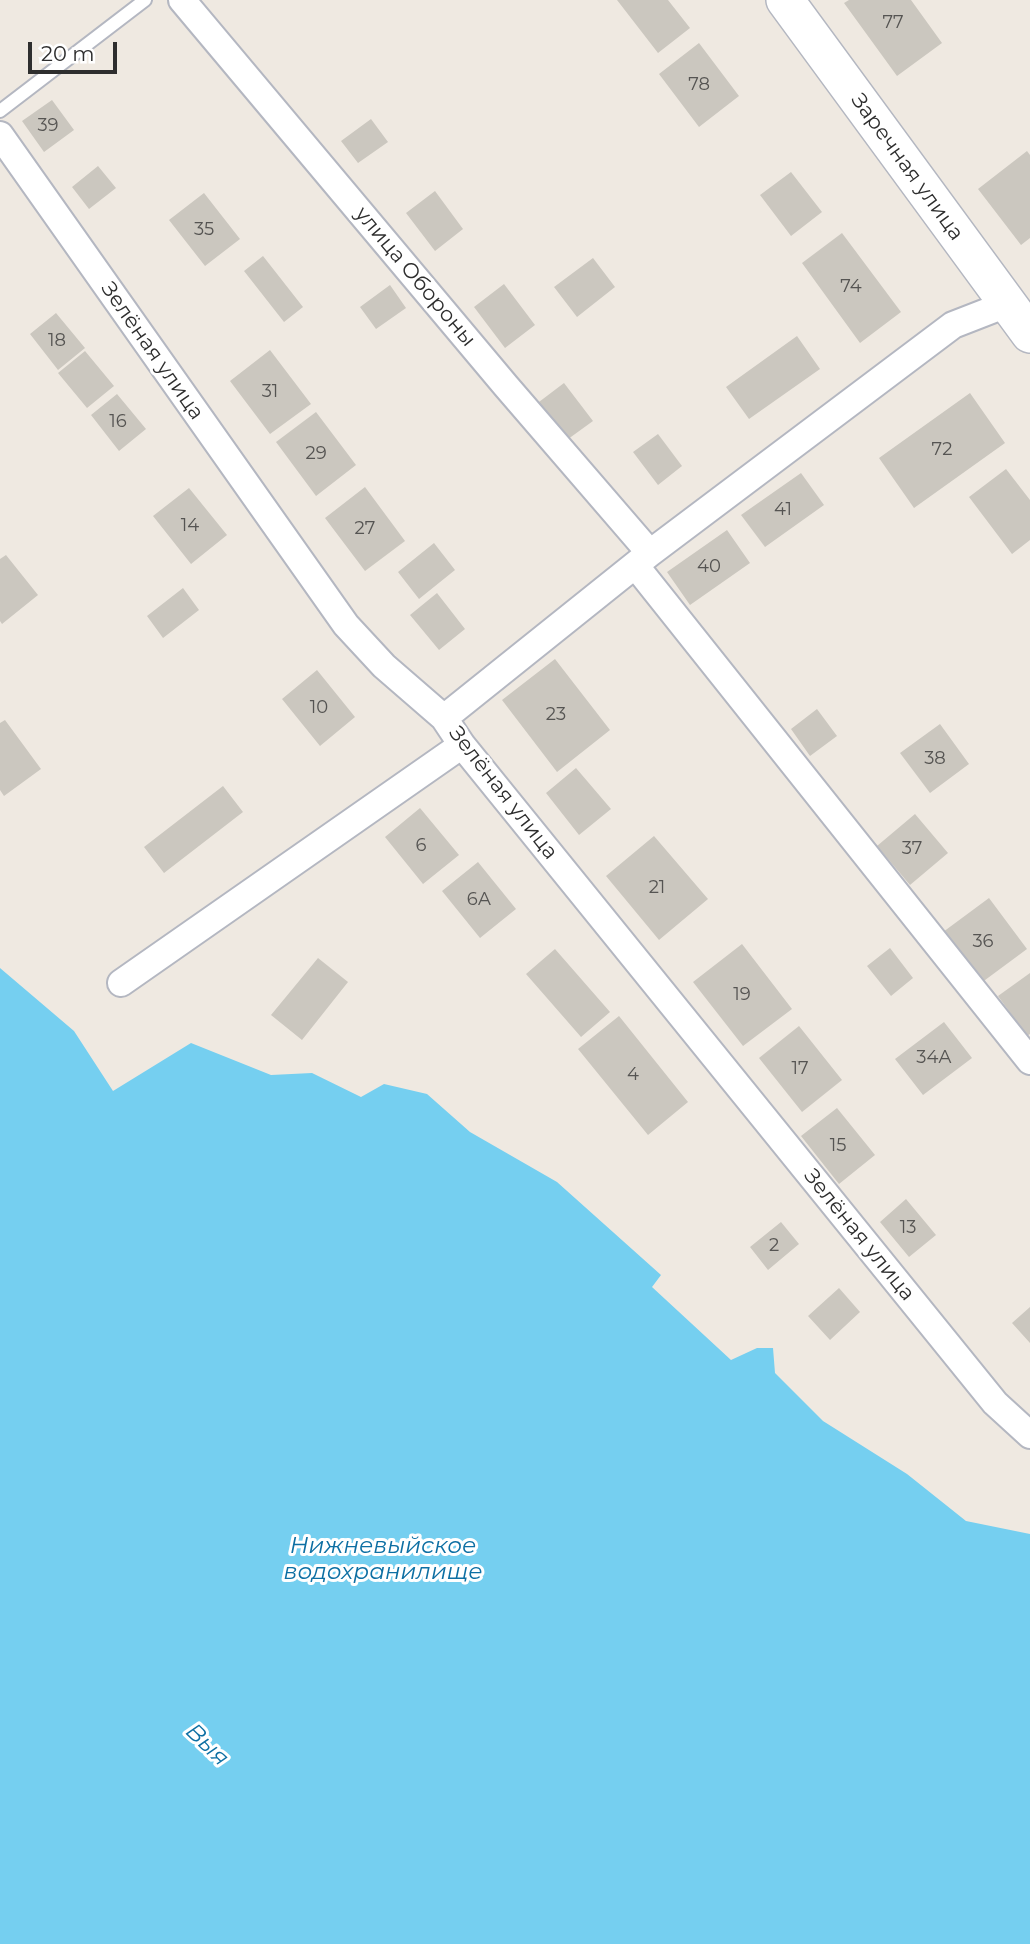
<!DOCTYPE html>
<meta charset="utf-8">
<style>
body{margin:0}
#map{position:relative;width:1030px;height:1944px;overflow:hidden;background:#efe9e1;font-family:Montserrat,sans-serif}
canvas{display:block}
.scale{position:absolute;left:28px;top:42px;width:89px;height:32px;box-sizing:border-box;border:4px solid #2e2e2e;border-top:0;padding-left:9px;font-size:21px;line-height:24px;white-space:nowrap;color:#2e2e2e;-webkit-text-stroke:5px #fff;paint-order:stroke}
</style>
<div id="map">
<canvas width="1030" height="1944"></canvas>
<div class="scale">20 m</div>
</div>
<script>
const c = document.querySelector('canvas').getContext('2d');
c.lineJoin = 'round';
function fill(path, color) { c.fillStyle = color; c.fill(path, 'evenodd'); }
const toPath = rows => new Path2D(rows.map(r => 'M' + r).join(''));
function trace(path, color, width, dash) { c.strokeStyle = color; c.lineWidth = width; c.lineCap = dash ? 'butt' : 'round'; c.setLineDash(dash || []); c.stroke(path); }
function write(font, color, halo, rows, align = 'center') {
  c.font = font + ' Montserrat,sans-serif'; c.lineWidth = 6; c.setLineDash([]); c.textBaseline = 'middle'; c.strokeStyle = halo; c.fillStyle = color; for (const [text, x, y, turn = 0] of rows) {
    c.save(); c.translate(x, y); c.rotate((+turn || 0) * Math.PI / 180); c.textAlign = isNaN(turn) ? turn : align; if (halo) c.strokeText(text, 0, 0); c.fillText(text, 0, 0); c.restore();
  }
}
fill(toPath([
 [0,968,74,1031,113,1091,191,1043,271,1075,312,1073,361,1097,384,1084,427,1094,470,1132,557,1182,661,1275,652,1287,731,1360,757,1348,773,1348,775,1373,823,1421,907,1474,966,1521,1030,1534,1030,1944,0,1944]
]), '#75cff0');
fill(toPath([
 [617,0,668,0,690,28,658,53],
 [849,0,911,0,942,43,897,76,844,3],
 [699,43,739,96,699,127,659,74],
 [52,100,74,130,44,152,22,121],
 [371,119,388,142,358,163,341,141],
 [1027,151,1030,155,1030,238,1021,245,978,189],
 [98,166,116,188,89,209,72,187],
 [791,172,822,212,791,236,760,195],
 [435,191,463,229,435,251,406,213],
 [204,193,240,239,205,266,169,220],
 [842,233,901,312,860,343,802,263],
 [263,256,303,307,284,322,244,271],
 [593,258,615,287,577,317,554,287],
 [504,284,535,325,505,348,474,307],
 [390,285,406,308,376,329,360,307],
 [56,313,85,348,58,370,30,334],
 [797,336,820,369,749,419,726,387],
 [270,350,311,404,270,434,230,381],
 [85,351,114,386,87,408,58,373],
 [564,383,593,421,564,442,535,405],
 [970,393,1005,443,914,508,879,458],
 [117,394,146,429,119,451,91,415],
 [316,412,356,465,316,496,276,442],
 [658,434,682,466,658,485,633,452],
 [1006,469,1030,500,1030,540,1012,554,969,497],
 [801,473,824,505,765,547,741,515],
 [365,487,405,541,365,571,325,518],
 [189,488,227,535,191,564,153,516],
 [727,530,750,563,690,605,667,572],
 [434,543,455,570,419,599,398,572],
 [6,555,38,595,2,624,0,621,0,559],
 [183,588,199,610,163,638,147,616],
 [437,593,465,629,439,650,410,615],
 [555,659,610,730,557,772,502,700],
 [317,670,355,717,320,746,282,699],
 [817,709,837,736,810,756,791,729],
 [5,720,41,769,4,796,0,790,0,723],
 [940,724,969,764,930,793,900,753],
 [576,768,611,809,579,835,546,793],
 [223,786,243,812,164,873,144,847],
 [420,808,459,855,423,884,385,837],
 [915,814,948,853,910,885,877,846],
 [654,836,708,899,659,940,606,876],
 [478,862,516,909,480,938,442,891],
 [989,898,1027,949,977,986,939,935],
 [742,944,792,1009,743,1046,693,982],
 [890,948,913,978,891,996,867,966],
 [555,949,610,1012,581,1037,526,974],
 [318,958,348,982,302,1040,271,1015],
 [1030,973,1030,1034,1027,1036,998,996],
 [619,1016,688,1102,648,1135,578,1049],
 [944,1022,972,1058,923,1095,895,1059],
 [799,1026,842,1080,802,1112,759,1058],
 [837,1108,875,1155,839,1184,801,1136],
 [906,1199,936,1235,909,1257,880,1222],
 [781,1222,799,1244,768,1270,750,1247],
 [839,1288,860,1312,830,1340,808,1316],
 [1030,1307,1030,1343,1012,1323]
]), '#cbc7bf');
const lane = toPath([
 [0,111,145,0]
]);
const street = toPath([
 [182,0,506,386,650,553],
 [0,135,346,625,384,666,444,718,462,745,995,1403,1030,1435],
 [635,565,1030,1061],
 [444,718,650,553,953,325,1007,304],
 [121,983,462,745]
]);
const secondary = toPath([
 [785,0,1030,334]
]);
trace(lane, '#b4b7c1', 16);
trace(street, '#b4b7c1', 30);
trace(secondary, '#b4b7c1', 40);
trace(lane, '#fff', 12);
trace(street, '#fff', 26);
trace(secondary, '#fff', 37);
write('18px', '#555452', null, [
 ["77",893,23],
 ["78",699,85],
 ["39",48,126],
 ["35",204,230],
 ["74",851,287],
 ["18",57,341],
 ["31",270,392],
 ["16",118,422],
 ["72",942,450],
 ["29",316,454],
 ["41",783,510],
 ["14",190,526],
 ["27",365,529],
 ["40",709,567],
 ["10",319,708],
 ["23",556,715],
 ["38",935,759],
 ["6",421,846],
 ["37",912,849],
 ["21",657,888],
 ["6А",479,900],
 ["36",983,942],
 ["19",742,995],
 ["34А",934,1058],
 ["17",800,1069],
 ["4",633,1075],
 ["15",838,1146],
 ["13",908,1228],
 ["2",774,1246]
]);
write('21px', '#2e2e2e', '#fff', [
 ["Заречная улица",907,167,54],
 ["улица Обороны",415,277,50],
 ["Зелёная улица",152,351,55],
 ["Зелёная улица",503,793,52],
 ["Зелёная улица",859,1235,51]
]);
write('italic 23px', '#0d6fa3', '#fff', [
 ["Нижневыйское",383,1546],
 ["водохранилище",383,1572],
 ["Выя",207,1745,44]
]);
</script>
